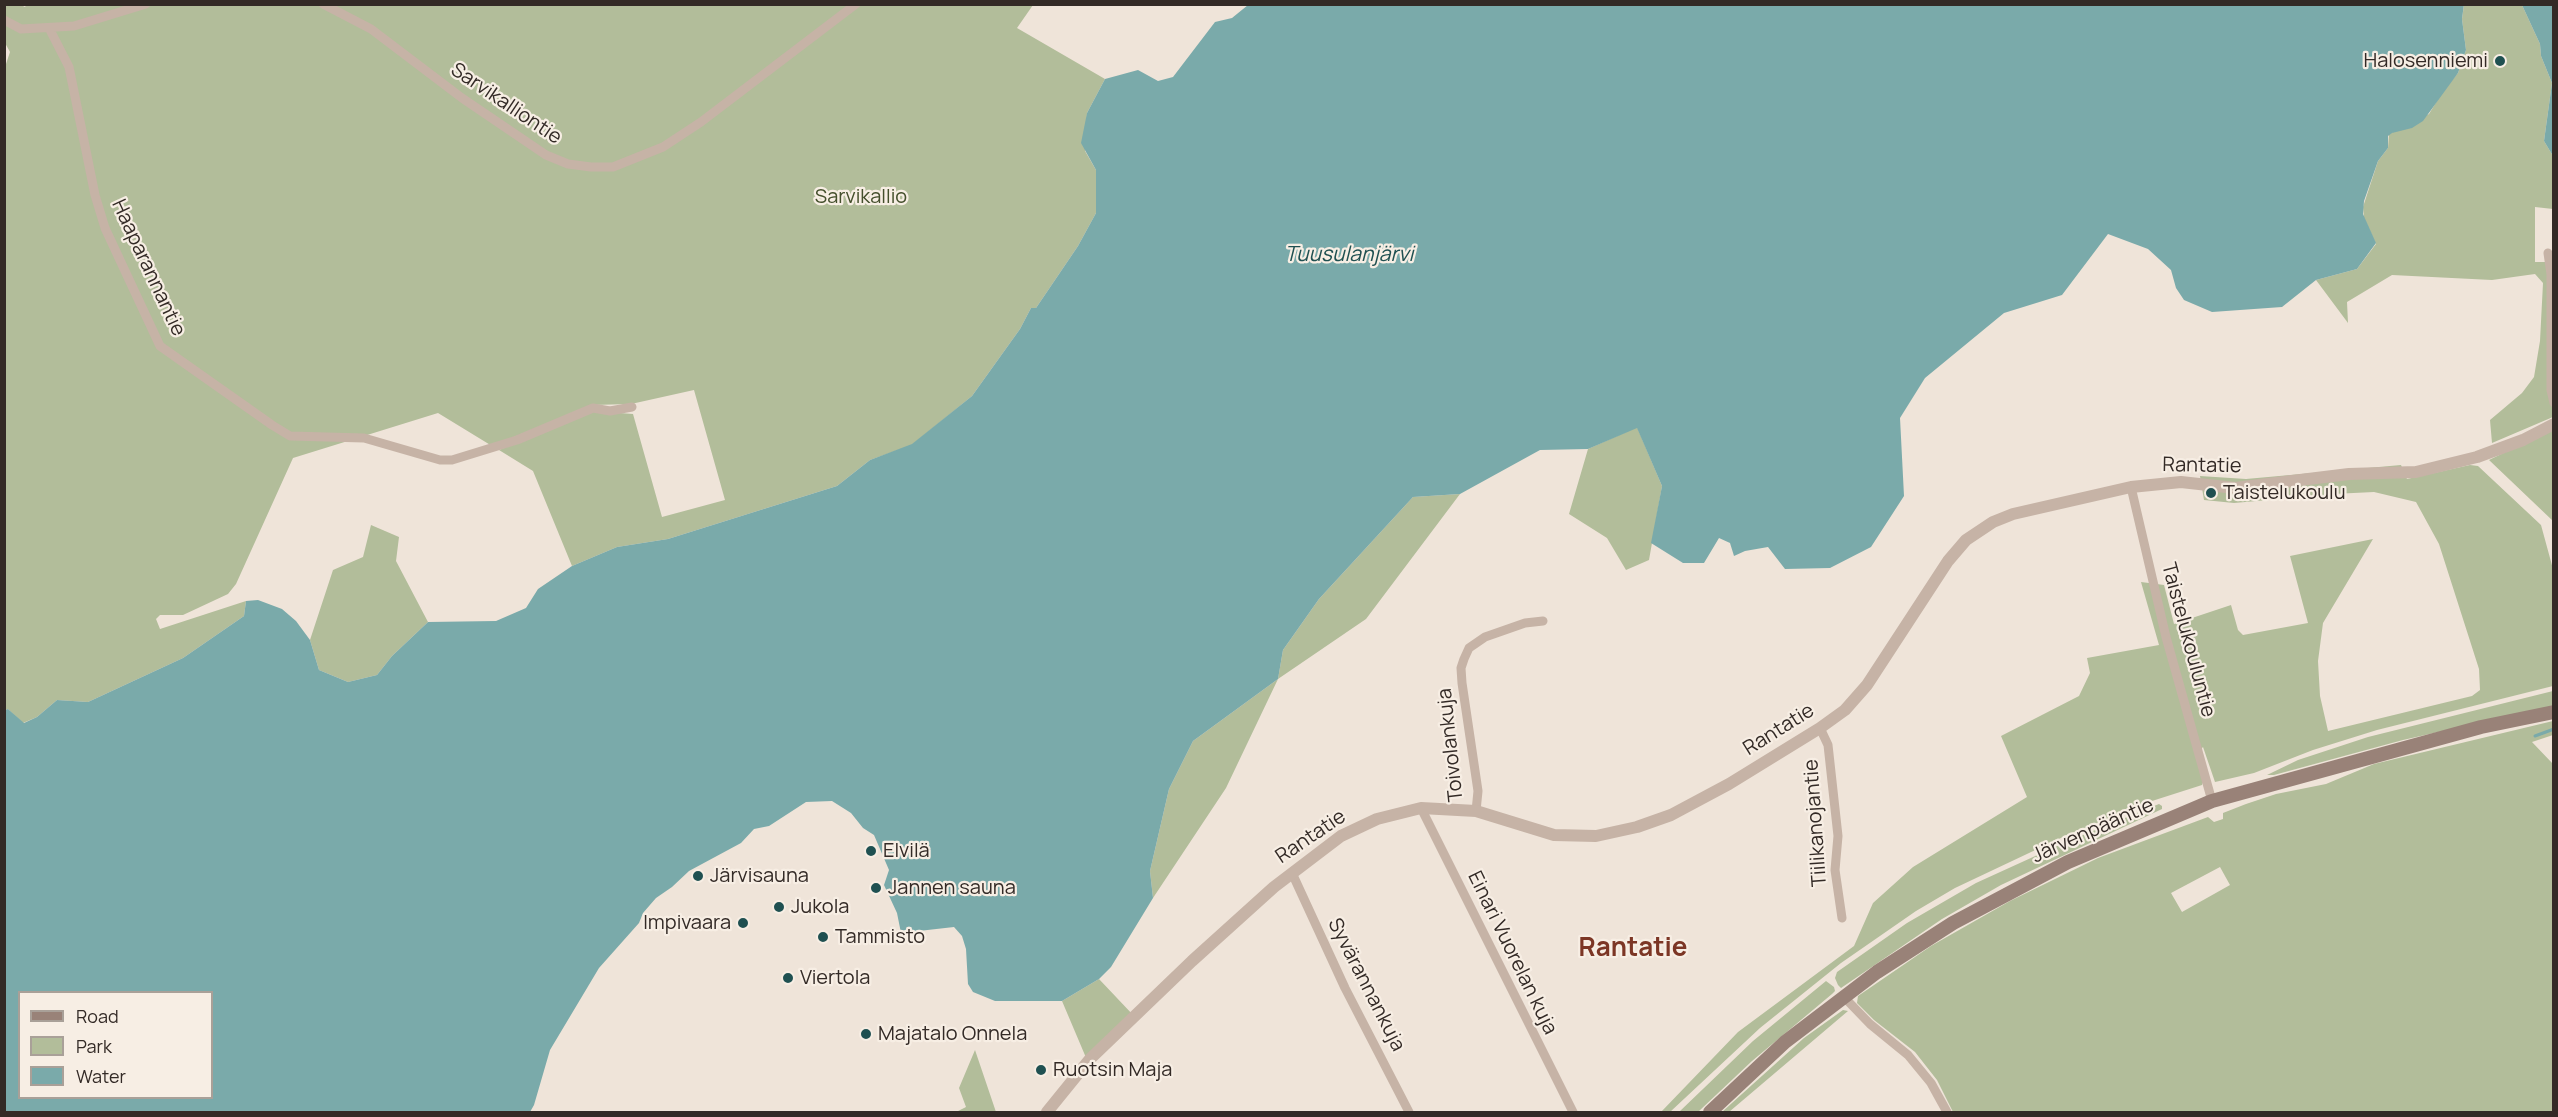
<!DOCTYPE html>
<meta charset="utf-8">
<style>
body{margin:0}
#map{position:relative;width:2558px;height:1117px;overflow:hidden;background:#efe4d9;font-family:Manrope,sans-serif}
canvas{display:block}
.frame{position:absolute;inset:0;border:6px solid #332a26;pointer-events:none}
.legend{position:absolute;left:18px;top:991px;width:195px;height:108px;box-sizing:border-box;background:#f7eee4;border:2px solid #a9a098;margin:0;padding:8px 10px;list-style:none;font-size:18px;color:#332a26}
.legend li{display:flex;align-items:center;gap:12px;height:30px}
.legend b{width:30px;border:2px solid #a9a098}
</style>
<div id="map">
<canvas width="2558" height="1117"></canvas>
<div class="frame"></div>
<ul class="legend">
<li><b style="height:8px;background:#998278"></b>Road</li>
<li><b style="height:16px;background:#b2bd9a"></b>Park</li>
<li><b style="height:16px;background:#7aaaaa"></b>Water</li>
</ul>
</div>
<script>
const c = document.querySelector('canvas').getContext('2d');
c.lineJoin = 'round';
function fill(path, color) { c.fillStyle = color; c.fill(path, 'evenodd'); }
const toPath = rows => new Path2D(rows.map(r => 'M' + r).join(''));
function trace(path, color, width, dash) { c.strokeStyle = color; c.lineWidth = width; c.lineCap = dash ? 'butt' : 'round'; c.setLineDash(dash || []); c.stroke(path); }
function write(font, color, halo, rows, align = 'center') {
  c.font = font + ' Manrope,sans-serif'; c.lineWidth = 4.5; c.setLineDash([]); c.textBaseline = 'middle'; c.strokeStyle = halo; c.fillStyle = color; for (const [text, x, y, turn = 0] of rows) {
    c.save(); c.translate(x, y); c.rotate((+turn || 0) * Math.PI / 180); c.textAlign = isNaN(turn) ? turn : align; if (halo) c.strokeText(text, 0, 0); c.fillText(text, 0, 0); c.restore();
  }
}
fill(toPath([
 [27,4,1033,5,1017,28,1105,79,1087,113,1085,151,1096,170,1096,213,1078,246,1036,308,1031,308,1020,329,972,396,912,445,870,460,837,486,668,539,617,547,572,566,533,471,499,450,594,411,633,414,662,517,725,500,694,390,631,404,592,405,492,446,438,413,293,458,236,584,228,594,183,615,160,615,156,619,160,629,246,601,244,616,183,658,88,702,57,700,37,717,23,723,8,709,5,710,4,70,10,52,5,43,5,5,21,5,25,7],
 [2464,5,2522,5,2540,44,2541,56,2552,83,2544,141,2553,156,2553,209,2535,207,2535,262,2549,262,2554,305,2553,417,2492,443,2490,420,2522,393,2534,377,2540,341,2543,283,2535,274,2492,280,2392,275,2347,302,2348,323,2316,280,2357,269,2376,244,2364,218,2363,207,2378,161,2388,148,2389,134,2429,114,2443,91,2458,73,2466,50,2462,19],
 [1637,427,1662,486,1649,560,1626,570,1607,538,1569,514,1588,449],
 [2553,429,2553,521,2489,460],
 [2401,465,2407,479,2470,465,2478,466,2541,525,2553,569,2553,686,2377,730,2313,750,2254,773,2215,782,2203,747,2196,755,2203,782,2202,785,2152,801,2065,836,1955,888,1916,911,1841,963,1760,1028,1670,1112,1661,1112,1738,1032,1854,946,1873,903,1913,867,2027,797,2001,736,2079,696,2090,673,2087,658,2159,645,2141,582,2164,585,2174,624,2231,605,2238,630,2243,635,2308,623,2290,556,2373,539,2323,623,2318,661,2320,696,2328,731,2472,696,2480,690,2479,669,2439,544,2416,502,2374,492,2333,494,2314,500,2291,498,2234,503,2204,500,2200,476,2246,479],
 [1460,494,1366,619,1278,679,1226,788,1153,898,1150,871,1169,789,1193,741,1278,679,1283,650,1319,599,1413,497],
 [371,525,399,537,396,561,428,622,392,656,377,675,348,682,319,670,310,640,333,570,363,557],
 [2553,691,2553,706,2403,740,2274,775,2267,775,2298,760,2368,737],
 [2553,721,2553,735,2532,742,2553,764,2553,1112,1953,1112,1937,1080,1915,1052,1874,1020,1857,1003,1858,996,1931,946,2010,901,2098,858,2208,817,2214,822,2223,819,2223,813,2246,804,2276,794,2326,784,2374,764],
 [2220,867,2230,885,2182,912,2171,893],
 [2159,804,2162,806,2162,809,2001,885,1942,919,1841,988,1838,985,1835,978,1837,972,1907,923,1976,883,2066,842],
 [1099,979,1134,1016,1087,1060,1062,1001],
 [1826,981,1834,987,1835,991,1832,994,1752,1061,1698,1112,1679,1112,1753,1041],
 [1843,1010,1848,1011,1729,1112,1722,1112,1804,1038],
 [975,1050,996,1112,956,1112,966,1107,959,1088]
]), '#b2bd9a');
fill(toPath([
 [1248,5,2464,4,2462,19,2466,50,2458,73,2423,121,2412,128,2392,133,2388,136,2388,148,2378,161,2364,201,2363,214,2376,243,2357,269,2316,280,2282,307,2212,312,2184,300,2176,288,2171,270,2148,249,2108,234,2062,295,2004,313,1925,378,1900,418,1904,496,1871,547,1830,568,1785,569,1768,547,1745,551,1734,556,1730,543,1719,538,1704,563,1683,563,1651,543,1662,486,1637,428,1588,449,1540,450,1460,494,1413,497,1319,599,1283,650,1278,679,1193,741,1169,789,1150,871,1153,898,1111,967,1099,979,1062,1001,995,1001,973,992,968,984,966,949,962,936,954,927,901,933,897,913,884,885,889,870,874,835,863,828,851,813,832,801,806,802,769,826,754,829,741,843,689,871,672,887,656,898,643,913,639,923,599,968,550,1050,534,1105,530,1112,5,1112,5,710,8,709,24,723,37,717,57,700,88,702,183,658,244,616,246,601,258,600,282,609,296,621,310,640,319,670,348,682,377,675,392,656,428,622,496,621,526,608,538,589,572,566,617,547,668,539,837,486,870,460,912,444,972,396,1020,329,1031,308,1036,308,1078,246,1096,213,1096,170,1081,143,1087,113,1105,79,1138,70,1158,81,1173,77,1215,22,1232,18],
 [20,992,212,992,212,1098,20,1098],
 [2522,5,2553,5,2553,156,2544,141,2552,83,2541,56,2540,44]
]), '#7aaaaa');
trace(toPath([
 [2535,736,2554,729]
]), '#7aaaaa', 3);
trace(toPath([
 [323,4,371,29,462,98,546,155,568,164,591,167,613,167,663,147,701,122,856,4],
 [4,20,21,29,74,26,146,4],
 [49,28,69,67,95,195,105,228,160,346,272,425,290,436,364,438,440,460,452,460,517,440,593,408,610,411,632,407],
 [2548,253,2551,274,2551,390,2554,403],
 [2131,487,2166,637,2212,801],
 [1820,728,1828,745,1838,836,1835,870,1842,918],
 [1421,808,1573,1112],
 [1476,811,1478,791,1462,683,1461,668,1464,659,1469,648,1485,637,1525,623,1543,621],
 [1292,873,1345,988,1409,1112],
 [1843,996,1870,1024,1908,1055,1931,1083,1947,1112]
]), '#c6b3a6', 9);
trace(toPath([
 [1047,1112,1090,1059,1192,961,1274,887,1341,836,1377,819,1421,808,1476,811,1554,835,1596,836,1637,827,1671,815,1729,784,1820,728,1845,710,1867,685,1948,561,1966,540,1993,522,2013,514,2131,487,2181,482,2235,488,2349,474,2416,472,2477,457,2523,440,2554,424]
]), '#c6b3a6', 12);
trace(toPath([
 [1710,1112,1785,1042,1877,972,1953,923,2068,862,2212,801,2481,727,2554,712]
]), '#998278', 14);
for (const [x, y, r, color] of [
 [2500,61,6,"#1f5051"],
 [2211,493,6,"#1f5051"],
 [871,851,6,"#1f5051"],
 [698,876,6,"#1f5051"],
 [876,888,6,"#1f5051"],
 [779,907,6,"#1f5051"],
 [743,923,6,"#1f5051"],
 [823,937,6,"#1f5051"],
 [788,978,6,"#1f5051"],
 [866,1034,6,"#1f5051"],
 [1041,1070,6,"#1f5051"]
]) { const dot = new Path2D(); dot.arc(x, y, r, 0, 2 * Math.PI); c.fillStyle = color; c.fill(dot); trace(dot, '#f7eee4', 2); }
write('20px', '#332a26', '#f7eee4', [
 ["Halosenniemi",2488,61,"right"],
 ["Taistelukoulu",2223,493],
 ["Elvilä",883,851],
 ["Järvisauna",710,876],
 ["Jannen sauna",888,888],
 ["Jukola",791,907],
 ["Impivaara",731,923,"right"],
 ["Tammisto",835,937],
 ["Viertola",800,978],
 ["Majatalo Onnela",878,1034],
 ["Ruotsin Maja",1053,1070]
], 'left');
write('20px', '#332a26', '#f7eee4', [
 ["Sarvikalliontie",506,104,34],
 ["Haaparannantie",148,268,65],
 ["Rantatie",2202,466,1],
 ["Taistelukouluntie",2188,640,75],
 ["Rantatie",1779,730,-32],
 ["Toivolankuja",1451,745,-96],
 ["Tiilikanojantie",1816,823,-94],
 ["Järvenpääntie",2093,831,-24],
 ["Rantatie",1311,837,-34],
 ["Einari Vuorelan kuja",1512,953,64],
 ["Syvärannankuja",1366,985,63]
]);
write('20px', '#444f2c', '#f7eee4', [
 ["Sarvikallio",861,197]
]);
write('italic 21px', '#1f5051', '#f7eee4', [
 ["Tuusulanjärvi",1349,255]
]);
write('bold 26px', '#7c3625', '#f7eee4', [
 ["Rantatie",1633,949]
]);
</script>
